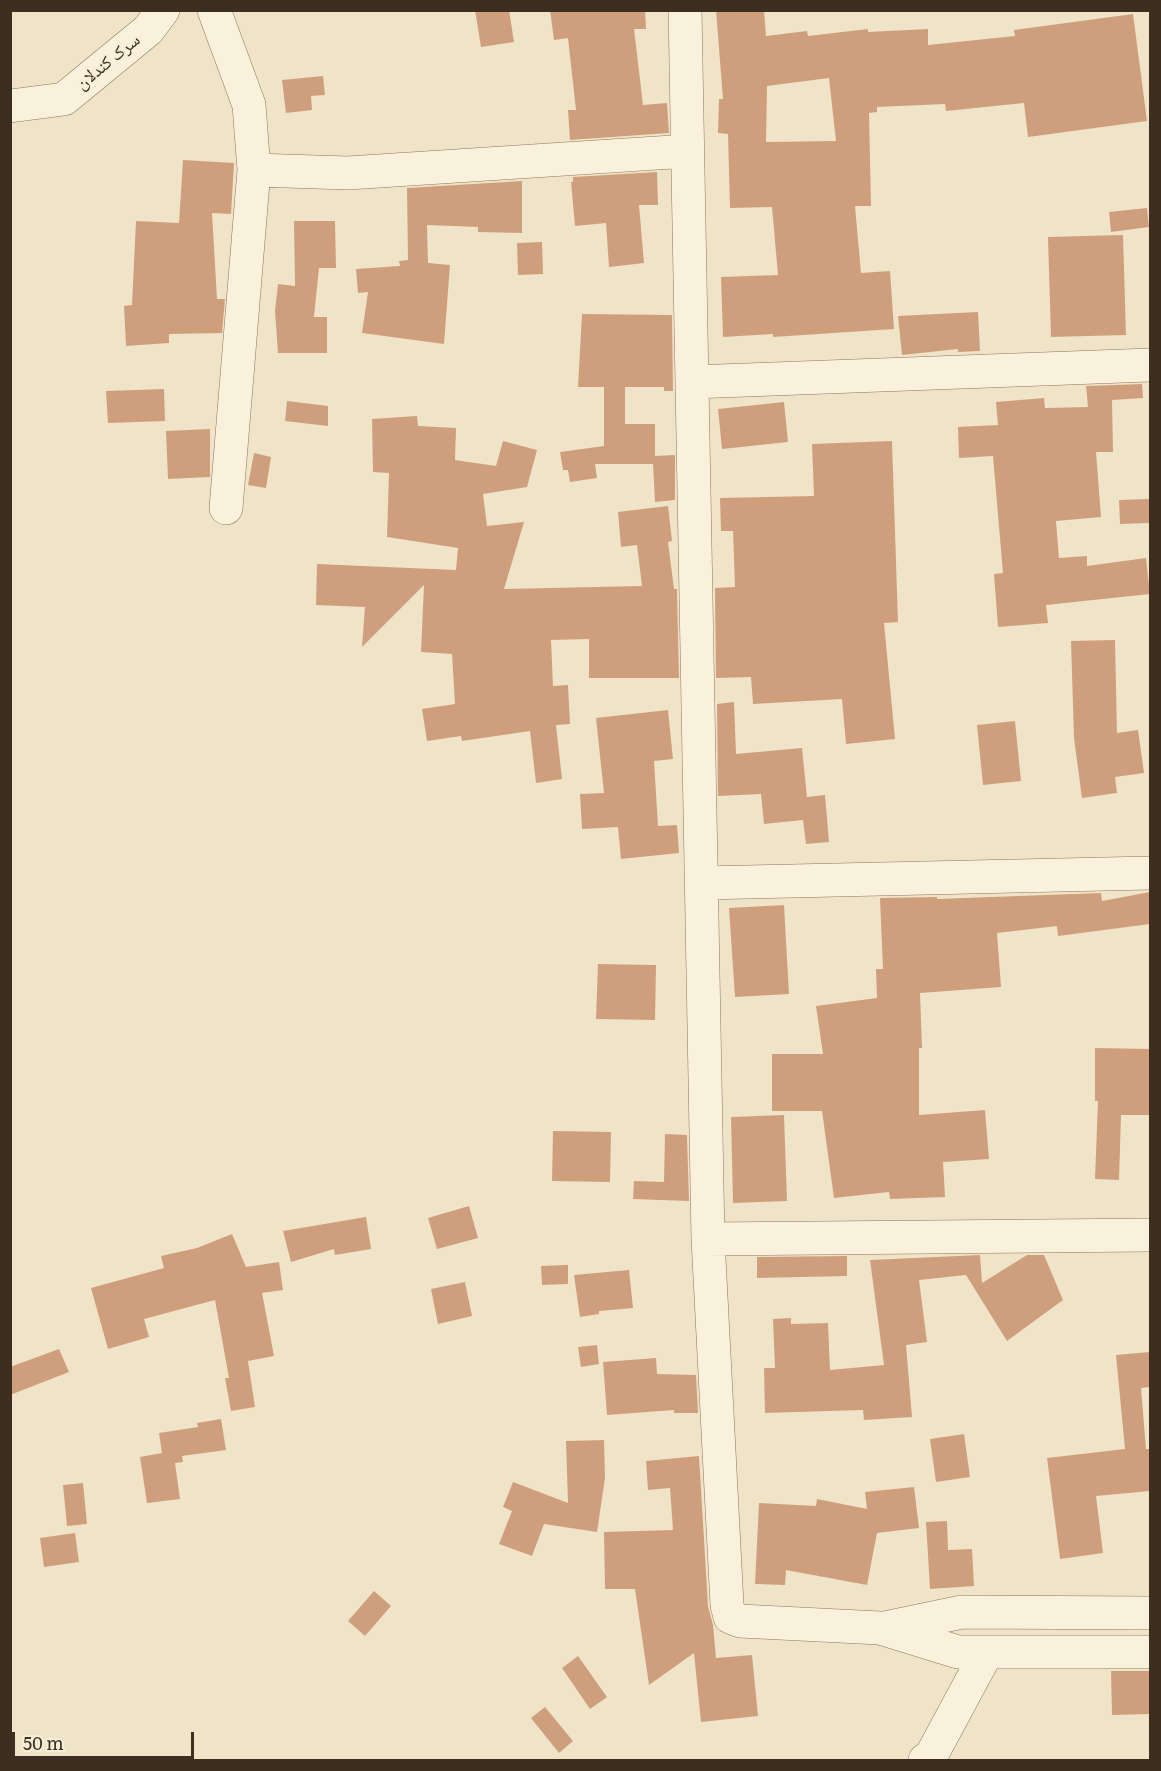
<!DOCTYPE html>
<meta charset="utf-8">
<style>
body{margin:0}
#map{position:relative;width:1161px;height:1771px;overflow:hidden;background:#f0e4c8;font-family:Literata,serif}
canvas{display:block}
.frame{position:absolute;inset:0;border:12px solid #3d2e20;pointer-events:none}
.scale{position:absolute;left:12px;top:1732px;width:182px;height:27px;box-sizing:border-box;border:3px solid #3d2e20;border-top:0;padding-left:8px;font-size:18px;line-height:21px;white-space:nowrap;color:#3d2e20;-webkit-text-stroke:4px #f7eed8;paint-order:stroke}
</style>
<div id="map">
<canvas width="1161" height="1771"></canvas>
<div class="frame"></div>
<div class="scale">50 m</div>
</div>
<script>
const c = document.querySelector('canvas').getContext('2d');
c.lineJoin = 'round';
function fill(path, color) { c.fillStyle = color; c.fill(path, 'evenodd'); }
const toPath = rows => new Path2D(rows.map(r => 'M' + r).join(''));
function trace(path, color, width, dash) { c.strokeStyle = color; c.lineWidth = width; c.lineCap = dash ? 'butt' : 'round'; c.setLineDash(dash || []); c.stroke(path); }
function write(font, color, halo, rows, align = 'center') {
  c.font = font + ' Literata,"Noto Naskh Arabic",serif'; c.lineWidth = 5; c.setLineDash([]); c.textBaseline = 'middle'; c.strokeStyle = halo; c.fillStyle = color; for (const [text, x, y, turn = 0] of rows) {
    c.save(); c.translate(x, y); c.rotate((+turn || 0) * Math.PI / 180); c.textAlign = isNaN(turn) ? turn : align; if (halo) c.strokeText(text, 0, 0); c.fillText(text, 0, 0); c.restore();
  }
}
fill(toPath([
 [475,10,509,10,514,42,481,47],
 [550,10,645,10,646,29,634,29,643,105,667,103,669,133,570,140,568,110,576,110,568,38,554,40],
 [716,10,764,10,766,36,807,31,808,36,868,29,868,32,928,29,928,45,1015,36,1014,30,1133,14,1147,121,1028,137,1024,103,946,111,945,104,877,107,877,112,869,113,871,206,855,206,861,273,890,271,894,329,773,337,773,334,723,337,721,277,778,275,772,207,730,208,728,134,718,133,719,99,723,99],
 [829,78,836,141,766,142,767,86],
 [323,76,325,95,311,96,312,110,286,113,282,80],
 [183,160,234,163,231,214,212,213,217,299,225,299,222,333,169,334,169,343,126,346,124,306,132,305,136,221,179,223],
 [657,172,658,205,639,205,644,263,609,267,606,223,575,226,571,182,573,182,573,177],
 [522,181,522,233,478,232,478,227,427,225,428,263,450,265,444,344,362,333,368,292,358,293,356,269,400,266,399,261,408,260,407,188],
 [1147,208,1149,227,1111,232,1109,212],
 [294,221,335,221,336,268,319,268,314,317,327,317,327,353,278,353,275,311,278,284,295,286],
 [1123,235,1126,335,1051,337,1048,237],
 [542,242,543,274,518,275,517,243],
 [978,312,980,351,958,352,958,349,902,355,898,316],
 [582,314,672,315,673,391,664,391,664,387,625,387,625,424,655,424,655,456,675,455,675,500,655,502,653,464,595,464,597,478,570,482,568,470,563,470,560,452,604,446,604,387,578,387],
 [1142,384,1143,398,1112,400,1113,452,1096,452,1101,517,1056,521,1059,558,1087,556,1087,566,1146,558,1150,594,1046,605,1048,623,998,627,994,574,1003,573,993,456,959,458,958,427,998,425,996,402,1044,398,1045,408,1088,407,1086,386],
 [164,389,165,421,108,423,106,391],
 [287,401,328,406,328,426,285,421],
 [784,402,788,442,722,449,718,409],
 [417,416,418,426,456,428,455,460,496,466,503,441,537,450,527,487,483,494,487,526,524,522,504,589,642,586,637,545,621,547,618,512,668,506,672,541,668,542,674,589,677,589,679,678,589,678,589,639,551,640,553,686,568,685,570,724,556,725,562,779,536,783,530,731,462,741,461,736,427,741,422,709,455,704,452,654,421,652,424,585,362,647,365,607,316,605,317,564,456,570,458,548,387,537,389,473,373,472,372,419],
 [210,429,210,477,168,479,166,431],
 [892,441,898,622,884,623,895,739,846,744,842,699,753,704,751,677,716,678,715,588,735,587,733,531,721,531,720,498,814,496,812,444],
 [254,453,271,457,266,488,248,485],
 [1150,499,1150,523,1120,524,1119,500],
 [1115,640,1117,733,1138,730,1144,773,1115,777,1117,793,1082,798,1074,738,1071,641],
 [734,702,736,754,802,748,807,797,825,795,829,842,806,844,803,820,764,824,761,794,718,796,717,704],
 [668,710,673,759,654,761,658,826,677,825,679,853,621,859,618,827,582,829,580,794,604,793,596,718],
 [1015,721,1021,781,983,785,977,725],
 [1150,892,1150,924,1058,936,1057,926,997,933,1001,987,920,993,922,1048,919,1048,919,1115,985,1110,989,1159,943,1162,945,1197,890,1199,889,1192,834,1198,822,1111,772,1111,772,1054,823,1054,816,1006,877,998,876,969,883,969,880,898,937,897,937,899,1101,893,1102,901],
 [784,905,789,994,735,997,729,908],
 [598,964,656,965,655,1020,596,1019],
 [1095,1048,1150,1049,1150,1115,1121,1115,1119,1180,1095,1179,1098,1101,1095,1101],
 [784,1115,787,1201,733,1203,731,1117],
 [553,1131,611,1132,610,1182,552,1181],
 [665,1134,687,1135,689,1201,633,1199,634,1181,664,1182],
 [469,1206,478,1238,437,1249,428,1218],
 [366,1217,371,1249,335,1255,334,1249,291,1262,283,1231],
 [232,1234,246,1267,279,1262,283,1290,262,1293,274,1356,248,1361,255,1407,231,1411,225,1378,229,1378,215,1300,144,1319,149,1337,108,1349,91,1288,164,1268,161,1256,197,1248],
 [980,1255,982,1283,1027,1255,1044,1255,1063,1300,1007,1341,966,1275,919,1280,927,1342,906,1345,912,1417,864,1420,863,1410,765,1413,764,1368,775,1368,773,1319,791,1318,791,1324,828,1323,830,1370,884,1365,870,1260],
 [847,1256,847,1276,757,1278,757,1257],
 [568,1265,568,1284,542,1285,541,1266],
 [629,1270,633,1308,599,1311,599,1314,580,1317,574,1275],
 [465,1282,472,1316,438,1324,431,1289],
 [597,1345,599,1364,581,1367,578,1347],
 [59,1349,69,1372,10,1395,10,1367],
 [1150,1352,1150,1387,1141,1388,1146,1449,1150,1449,1150,1491,1096,1496,1103,1553,1060,1559,1047,1458,1125,1449,1116,1355],
 [656,1358,657,1374,696,1375,698,1413,674,1413,674,1410,607,1415,603,1362],
 [221,1419,226,1450,182,1456,183,1462,175,1463,180,1499,147,1503,140,1457,162,1453,159,1433,198,1427,197,1423],
 [964,1434,970,1477,936,1482,930,1439],
 [604,1440,605,1478,597,1532,544,1524,532,1556,499,1544,512,1511,503,1507,513,1482,568,1503,566,1441],
 [699,1456,708,1606,713,1625,716,1658,752,1655,758,1716,701,1722,694,1653,649,1685,635,1589,605,1589,604,1532,673,1530,670,1488,648,1490,646,1461],
 [83,1483,87,1524,67,1526,63,1485],
 [914,1487,919,1528,877,1533,867,1585,786,1570,785,1585,755,1584,759,1503,816,1506,817,1499,867,1509,865,1492],
 [947,1521,948,1550,972,1549,974,1586,930,1589,926,1522],
 [75,1533,79,1562,44,1567,40,1538],
 [374,1591,391,1606,365,1636,348,1621],
 [578,1656,607,1697,590,1709,562,1668],
 [1111,1671,1150,1671,1150,1714,1112,1715],
 [545,1707,573,1741,559,1753,531,1718]
]), '#cf9f7d');
const minor = toPath([
 [214,10,249,105,254,170,226,508],
 [685,10,708,1239,727,1605,730,1617,740,1621,880,1628,958,1652,1150,1652],
 [10,106,64,99,148,30,163,10],
 [254,170,348,173,688,151],
 [692,382,1150,365],
 [702,883,1150,873],
 [708,1239,1150,1235],
 [885,1628,962,1612,1150,1613],
 [925,1760,931,1756,987,1652]
]);
trace(minor, '#8d765c', 34);
trace(minor, '#faf1dc', 33);
write('18px', '#3d2e20', '#f7eed8', [
 ["سرک کندلان",108,62,-39]
]);
</script>
